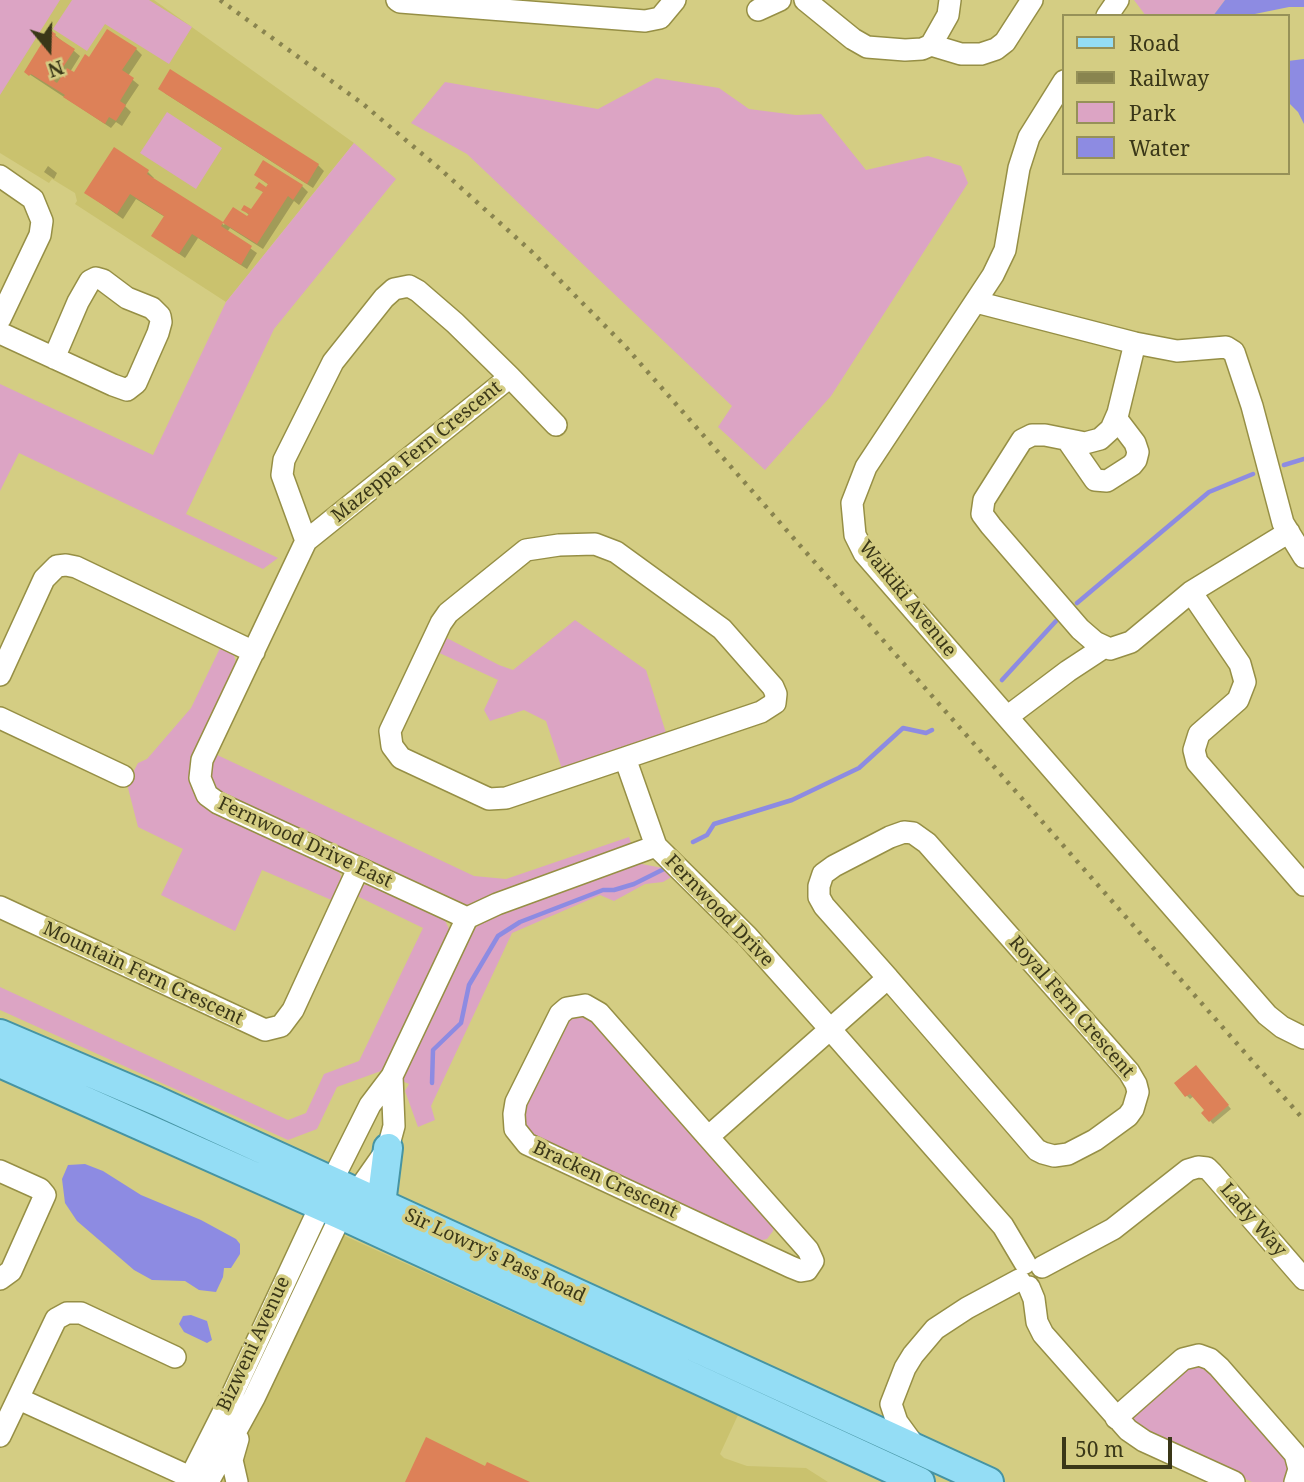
<!DOCTYPE html>
<style>
body{margin:0}
#map{position:relative;width:1304px;height:1482px;overflow:hidden;background:#d4cd83;font-family:"Noto Serif",serif}
canvas{display:block}
.legend{position:absolute;left:1062px;top:14px;width:228px;height:161px;box-sizing:border-box;background:#d4cd83;border:2px solid #969158;margin:0;padding:9px 12px;list-style:none;font-size:21px;color:#3a3718}
.legend li{display:flex;align-items:center;gap:14px;height:35px}
.legend b{width:35px;border:2px solid #969158}
.north{position:absolute;left:14px;top:14px;width:70px;height:70px;-webkit-text-stroke:5px #d4cd83;paint-order:stroke;rotate:161deg;font-size:19px;font-weight:700;line-height:28px;text-align:center;color:#3a3718}
.north::after{content:'';display:block;margin:auto;width:24px;height:32px;background:#3a3718;clip-path:polygon(50% 0,100% 100%,50% 72%,0 100%)}
.scale{position:absolute;left:1062px;top:1437px;width:110px;height:32px;box-sizing:border-box;border:4px solid #3a3718;border-top:0;padding-left:9px;font-size:21px;line-height:24px;white-space:nowrap;color:#3a3718;-webkit-text-stroke:5px #d4cd83;paint-order:stroke}
</style>
<div id="map">
<canvas width="1304" height="1482"></canvas>
<ul class="legend">
<li><b style="height:9px;background:#94ddf5"></b>Road</li>
<li><b style="height:9px;background:#89844f"></b>Railway</li>
<li><b style="height:19px;background:#dca4c4"></b>Park</li>
<li><b style="height:19px;background:#8d8be2"></b>Water</li>
</ul>
<div class="north">N</div>
<div class="scale">50 m</div>
</div>
<script>
const c = document.querySelector('canvas').getContext('2d');
c.lineJoin = 'round';
function fill(path, color) { c.fillStyle = color; c.fill(path, 'evenodd'); }
const toPath = rows => new Path2D(rows.map(r => 'M' + r).join(''));
function trace(path, color, width, dash) { c.strokeStyle = color; c.lineWidth = width; c.lineCap = dash ? 'butt' : 'round'; c.setLineDash(dash || []); c.stroke(path); }
function write(font, color, halo, rows, align = 'center') {
  c.font = font + ' "Noto Serif",serif'; c.lineWidth = 7; c.setLineDash([]); c.textBaseline = 'middle'; c.strokeStyle = halo; c.fillStyle = color; for (const [text, x, y, turn = 0] of rows) {
    c.save(); c.translate(x, y); c.rotate((+turn || 0) * Math.PI / 180); c.textAlign = isNaN(turn) ? turn : align; if (halo) c.strokeText(text, 0, 0); c.fillText(text, 0, 0); c.restore();
  }
}
fill(toPath([
 [0,0,154,0,354,143,226,302,75,204,77,201,75,193,52,179,49,183,0,153],
 [323,1226,738,1415,720,1454,724,1458,747,1466,806,1468,828,1482,208,1482]
]), '#cac26e');
fill(toPath([
 [0,0,60,0,0,95],
 [72,0,149,0,192,27,169,64,105,24,87,51,53,29],
 [1134,0,1225,0,1213,16,1146,16],
 [656,78,719,88,749,109,796,115,821,114,866,170,928,156,961,166,968,183,831,396,765,470,718,427,732,406,467,154,411,123,445,82,598,109],
 [167,112,222,148,196,189,140,153],
 [354,143,396,179,274,329,186,514,278,558,263,569,19,453,0,491,0,384,153,455,226,302],
 [575,620,646,670,667,736,563,772,546,721,524,710,490,721,484,710,498,680,433,650,441,635,499,665,513,670],
 [222,644,233,651,237,667,195,786,337,867,343,881,336,902,262,870,235,931,161,895,183,849,138,827,127,784,138,763,147,759,191,708],
 [213,753,474,876,506,879,629,837,632,846,469,908,218,793,209,782],
 [636,863,663,868,675,875,663,882,645,884,614,901,600,895,512,933,431,1106,435,1120,418,1127,405,1091,409,1084,402,1081,409,1059,469,935,485,918],
 [372,883,444,918,450,931,394,1053,381,1071,337,1087,317,1129,288,1140,0,1010,0,987,288,1120,306,1113,324,1074,359,1061,423,928,353,894,361,886],
 [584,1011,774,1226,773,1231,767,1239,757,1241,532,1138,520,1114,561,1023],
 [1201,1360,1292,1462,1285,1482,1252,1482,1139,1430,1132,1424,1131,1414,1186,1363]
]), '#dca4c4');
fill(toPath([
 [1225,0,1304,0,1304,7,1289,7,1245,16,1213,16],
 [1304,59,1304,124,1298,112,1288,102,1288,61],
 [85,1164,103,1171,141,1195,201,1220,236,1239,240,1244,240,1254,231,1268,224,1268,223,1277,216,1292,199,1290,185,1281,152,1280,134,1270,77,1221,65,1203,62,1179,68,1165],
 [191,1315,207,1321,212,1340,207,1343,184,1332,179,1324,183,1316]
]), '#8d8be2');
fill(toPath([
 [55,35,80,56,70,72,74,75,90,59,136,49,142,55,128,76,139,85,125,106,131,112,122,126,116,122,111,128,26,72],
 [171,71,318,165,324,171,313,188,166,94,160,88],
 [48,166,57,173,54,179,44,172],
 [148,172,154,178,152,179,224,225,234,210,248,218,250,216,243,209,252,212,264,193,258,187,266,189,269,185,256,175,302,186,308,192,299,205,294,201,263,249,230,228,227,232,257,253,247,269,198,238,185,258,153,236,165,217,136,199,123,219,86,193],
 [1199,1071,1231,1109,1213,1124,1203,1113,1206,1111,1194,1096,1190,1099,1176,1084]
]), '#0003');
trace(toPath([
 [1284,465,1304,459],
 [1077,603,1209,492,1253,474],
 [1002,680,1056,621],
 [693,842,707,835,714,824,792,800,859,768,903,728,926,733,932,730],
 [432,1083,433,1050,461,1023,469,985,498,936,520,922,603,890,614,890,634,884,664,869]
]), '#8d8be2', 4.5);
fill(toPath([
 [107,29,137,48,122,70,134,78,120,101,126,105,116,121,109,117,105,124,63,97,65,95,31,74,29,76,24,72,50,30,56,34,55,36,75,49,54,81,57,83,67,68,74,72,85,54,89,57],
 [170,69,319,164,307,184,158,89],
 [114,147,149,170,147,174,223,222,233,207,247,216,249,214,241,210,244,205,251,209,263,192,255,188,259,182,266,187,268,184,254,175,263,160,303,185,293,200,288,196,257,244,223,223,221,226,252,246,241,265,192,234,179,254,151,236,164,216,130,194,117,214,84,193],
 [1196,1065,1229,1105,1209,1122,1201,1113,1204,1110,1190,1094,1185,1097,1174,1083],
 [426,1437,485,1466,487,1462,530,1482,405,1482]
]), '#dd8158');
const minor = toPath([
 [397,0,400,2,645,21,660,18,675,0],
 [805,0,853,39,867,47,905,50,922,49,931,45,948,15,950,0],
 [758,10,780,0],
 [1107,16,1118,0],
 [931,45,961,54,981,54,996,49,1005,42,1032,0],
 [1064,81,1029,137,1019,168,1005,250,993,275,866,467,852,503,855,535,864,553,1267,1015,1282,1027,1304,1038],
 [0,176,33,199,42,221,40,235,0,319],
 [976,302,1135,343,1177,351,1226,347,1234,352,1252,406,1283,523,1304,557],
 [0,333,113,385,127,390,136,383,158,333,161,322,160,316,152,308,127,298,103,280,96,278,90,281,78,302,54,358],
 [1135,343,1118,413,1111,429,1100,439,1085,443,1045,435,1032,435,1022,440,984,500,982,514,991,526,1080,629,1095,642,1110,649,1131,642,1191,592,1289,532],
 [510,377,556,425],
 [1068,441,1095,480,1107,481,1132,465,1136,460,1138,452,1135,443,1116,418],
 [306,541,282,475,284,460,333,362,384,298,394,289,409,286,418,291,455,323,510,377,306,541,202,760,200,778,207,795,218,803,467,918],
 [1191,592,1240,664,1245,682,1238,700,1199,734,1194,750,1197,762,1304,885],
 [0,675,44,579,57,566,66,565,76,567,254,652],
 [1007,717,1068,671,1103,648],
 [0,718,123,776],
 [625,758,761,712,775,703,776,694,773,687,722,629,616,552,595,544,559,545,526,550,448,613,441,623,390,731,392,746,401,758,489,799,506,798,625,758,656,846,747,936,830,1029,1003,1226,1025,1263],
 [0,907,265,1030,281,1026,293,1010,358,869],
 [708,1137,599,1013,585,1005,567,1008,560,1014,516,1102,514,1114,515,1129,527,1144,791,1267,801,1271,807,1270,813,1261,808,1250,708,1137,888,978,824,906,819,897,819,886,823,874,834,866,890,837,904,832,913,833,927,843,1129,1072,1136,1084,1138,1092,1133,1109,1128,1116,1095,1140,1068,1154,1054,1156,1043,1153,1037,1150,888,978],
 [0,1171,40,1189,45,1195,11,1271,0,1279],
 [1042,1267,1113,1229,1188,1170,1198,1167,1207,1168,1212,1173,1304,1279],
 [1029,1287,1034,1299,1037,1322,1043,1334,1128,1430,1144,1441,1234,1482],
 [19,1399,201,1482],
 [1116,1418,1183,1359,1199,1355,1210,1359,1219,1367,1295,1454,1299,1469,1295,1482],
 [0,1436,56,1319,67,1313,81,1313,175,1357],
 [916,1448,897,1422,891,1404,905,1368,913,1355,935,1329,967,1308,1019,1280],
 [188,1482,232,1395,332,1181,370,1105,392,1076,467,918,497,904,656,846],
 [208,1482,254,1398,341,1215,388,1148,394,1126,392,1076],
 [237,1482,232,1460,238,1439]
]);
const major = toPath([
 [0,1034,157,1101,989,1482],
 [0,1063,341,1215,920,1482],
 [381,1204,388,1148]
]);
trace(minor, '#968f45', 24);
trace(major, '#4694a3', 32);
trace(minor, '#fff', 21);
trace(major, '#94ddf5', 28);
trace(toPath([
 [220,0,363,104,439,168,531,251,625,346,1304,1120]
]), '#89844f', 4.5, [3.5, 7]);
write('19px', '#3a3718', '#d4cd83', [
 ["Mazeppa Fern Crescent",417,452,-39],
 ["Waikiki Avenue",907,599,51],
 ["Fernwood Drive East",305,843,25],
 ["Fernwood Drive",719,911,46],
 ["Mountain Fern Crescent",143,974,25],
 ["Royal Fern Crescent",1071,1007,49],
 ["Bracken Crescent",605,1180,25],
 ["Lady Way",1253,1220,49],
 ["Sir Lowry's Pass Road",495,1256,25],
 ["Bizweni Avenue",254,1344,-65]
]);
</script>
